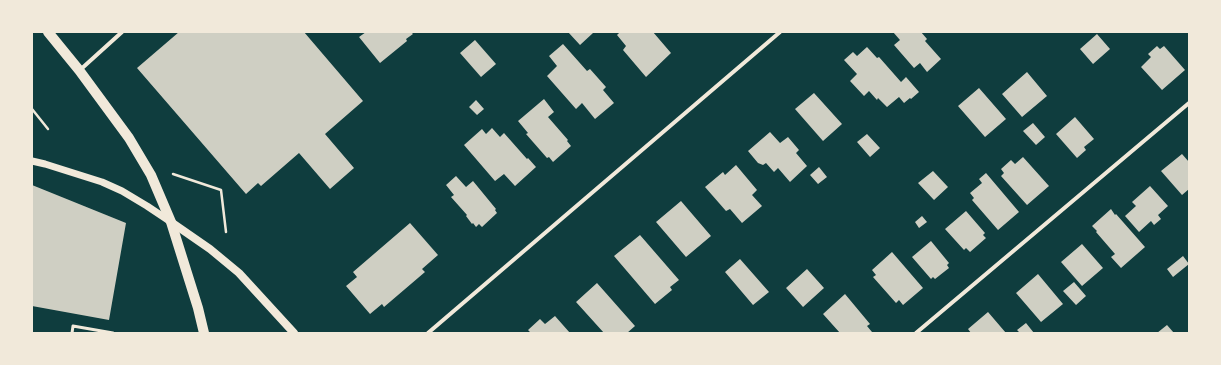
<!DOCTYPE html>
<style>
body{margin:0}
#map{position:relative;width:1221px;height:365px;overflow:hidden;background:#0f3d3e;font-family:Arial,sans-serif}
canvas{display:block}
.frame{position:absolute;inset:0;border:33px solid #f1e9da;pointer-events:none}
</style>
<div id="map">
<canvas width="1221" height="365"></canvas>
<div class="frame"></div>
</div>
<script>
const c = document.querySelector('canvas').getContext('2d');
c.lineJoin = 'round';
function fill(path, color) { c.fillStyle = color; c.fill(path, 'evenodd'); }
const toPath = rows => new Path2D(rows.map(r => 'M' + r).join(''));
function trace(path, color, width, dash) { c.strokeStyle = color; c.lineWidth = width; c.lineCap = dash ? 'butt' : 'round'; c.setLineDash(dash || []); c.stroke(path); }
fill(toPath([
 [179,32,304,32,363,101,325,134,354,168,330,189,299,153,261,186,258,183,246,194,137,68],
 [366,32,411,32,413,34,406,39,407,41,380,63,359,37],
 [568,32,592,32,593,33,580,45],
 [620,32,653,32,671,53,646,77,623,50,626,46,617,35],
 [893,32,921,32,927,39,925,41,941,59,927,72,920,63,914,68,894,45,900,40],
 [1097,34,1110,49,1093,64,1080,49],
 [475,40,496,64,481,77,460,53],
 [563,44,587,71,590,69,606,87,603,90,614,103,595,119,582,103,576,109,547,76,557,66,549,56],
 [1157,46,1160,49,1164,46,1185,70,1162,90,1141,67,1151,57,1148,54],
 [867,47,877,58,879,57,901,82,906,77,919,92,911,99,910,98,904,103,899,97,887,107,878,98,877,100,869,91,864,96,850,81,857,74,844,60,853,52,857,56],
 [1027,72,1047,96,1022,117,1002,94],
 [979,88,1006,119,985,137,958,106],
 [814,93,842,124,823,141,795,109],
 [544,99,554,112,548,117,568,140,567,141,571,146,553,162,549,157,547,158,526,134,528,133,518,121],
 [476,100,484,109,477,115,469,107],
 [1075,117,1094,139,1084,147,1086,150,1077,158,1056,134],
 [1033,123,1045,137,1036,145,1023,131],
 [492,128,500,137,504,133,527,159,528,158,536,167,515,186,504,174,495,181,464,145,482,129,486,134],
 [770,132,780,143,788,137,799,150,796,153,807,166,790,182,778,168,774,172,766,163,763,165,758,163,748,151],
 [867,134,880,148,870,157,857,142],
 [1182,154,1189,162,1189,189,1182,195,1161,171],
 [1023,157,1049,186,1027,205,1001,176,1004,173,1001,169,1011,160,1015,164],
 [736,165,757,190,752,195,762,206,742,223,730,209,726,211,705,187,723,172,725,175],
 [819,167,827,177,818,184,810,175],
 [933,171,948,187,934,200,918,183],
 [986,173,1019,212,998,230,972,200,974,198,970,193,982,183,979,179],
 [456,176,466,187,473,181,496,209,495,210,497,213,482,227,479,224,476,227,473,223,472,224,466,216,467,215,451,197,454,195,446,185],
 [32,185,126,223,109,320,32,306],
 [1150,186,1168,206,1158,215,1161,219,1154,225,1151,221,1139,232,1125,216,1136,206,1132,202],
 [681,201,711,236,686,257,656,222],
 [1111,209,1115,215,1116,214,1145,247,1121,268,1111,257,1115,254,1096,232,1097,231,1092,226],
 [966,211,985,233,983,235,986,238,970,252,966,248,964,250,945,229],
 [922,216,927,222,919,228,915,222],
 [410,223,438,255,422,269,425,272,384,307,382,304,370,314,346,286,357,277,353,272],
 [640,235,679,280,670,287,672,290,655,304,614,256],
 [931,241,949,263,947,265,949,268,935,279,933,277,931,279,912,257],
 [1082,244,1103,268,1082,286,1061,262],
 [892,252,923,288,903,305,899,300,896,303,873,277,876,275,872,270],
 [1183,256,1189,264,1173,277,1167,269],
 [740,259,769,292,753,305,725,272],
 [807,269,824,288,803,307,786,288],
 [1038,274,1063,304,1041,322,1016,293],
 [1074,282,1086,296,1076,305,1063,291],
 [597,283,635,326,627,333,604,333,576,302],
 [845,294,870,324,867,326,872,332,871,333,840,333,823,314],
 [988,312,1006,333,971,333,968,329],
 [555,316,570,333,531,333,528,330,540,319,545,324],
 [1026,323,1034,333,1020,333,1017,330],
 [1167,325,1174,333,1157,333]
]), '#cfcfc3');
trace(toPath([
 [32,109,48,129],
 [173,174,221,190,226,232]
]), '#f1e9da', 2.5);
trace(toPath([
 [72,333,73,326,113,333]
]), '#f1e9da', 3);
trace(toPath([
 [80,70,122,32],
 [428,333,780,32],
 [916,333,1189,103]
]), '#f1e9da', 4);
trace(toPath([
 [32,161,45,164,102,182,122,191,147,206,171,222]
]), '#f1e9da', 7);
trace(toPath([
 [171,222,210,249,239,273,294,333]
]), '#f1e9da', 8);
trace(toPath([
 [48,32,79,70,129,138,151,175,171,222,198,308,204,333]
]), '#f1e9da', 10);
</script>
